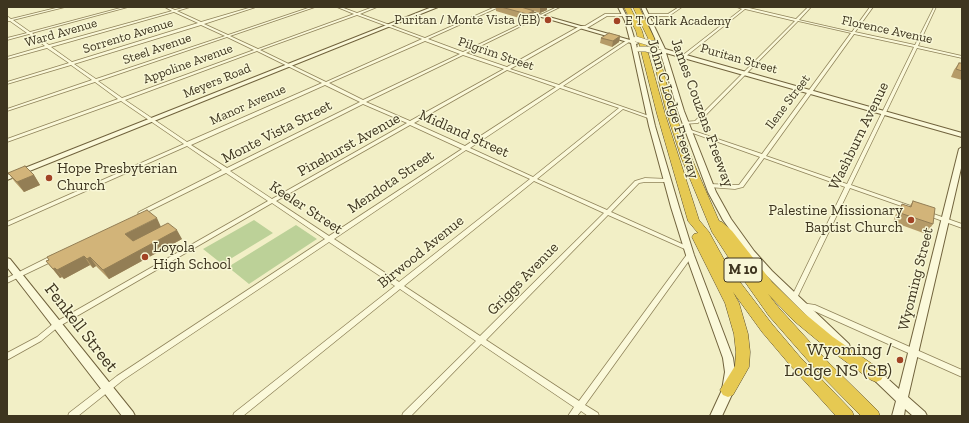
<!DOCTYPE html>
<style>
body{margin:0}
#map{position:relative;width:969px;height:423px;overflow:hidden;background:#f2efc6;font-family:"Zilla Slab",serif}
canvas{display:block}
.frame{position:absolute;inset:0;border:8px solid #3e351f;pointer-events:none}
</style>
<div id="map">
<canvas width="969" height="423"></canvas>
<div class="frame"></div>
</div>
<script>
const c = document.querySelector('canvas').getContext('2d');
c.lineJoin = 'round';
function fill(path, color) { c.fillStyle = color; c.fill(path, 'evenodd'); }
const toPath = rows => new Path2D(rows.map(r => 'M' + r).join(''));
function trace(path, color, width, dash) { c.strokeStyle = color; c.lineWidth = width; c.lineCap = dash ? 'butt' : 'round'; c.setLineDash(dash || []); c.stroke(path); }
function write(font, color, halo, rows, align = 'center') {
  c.font = font + ' "Zilla Slab",serif'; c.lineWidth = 3; c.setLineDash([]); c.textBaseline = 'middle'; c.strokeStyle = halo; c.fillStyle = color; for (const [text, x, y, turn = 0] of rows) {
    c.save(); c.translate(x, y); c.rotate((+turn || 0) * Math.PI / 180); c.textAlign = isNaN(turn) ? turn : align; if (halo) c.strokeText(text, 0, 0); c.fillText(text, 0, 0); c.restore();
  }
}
fill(toPath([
 [254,220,273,233,222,264,203,249],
 [296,225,317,239,249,284,228,267]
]), '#bcd198');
const street = toPath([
 [60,7,65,7,13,20,30,32,124,7,128,7,32,33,49,45,172,11,165,7,168,7,175,10,186,7,190,7,177,11,201,22,252,7,256,7,204,24,228,35,311,7,315,7,230,36,258,49,354,14,337,7,341,7,357,13,373,7,377,7,360,14,425,38,495,7,499,7,428,39,463,52,557,7,560,7,466,53,507,67,580,26,585,26,605,14,625,14,625,16,607,16,587,28,582,28,510,69,559,85,627,40,629,40,629,42,563,86,652,117,650,118,648,118,623,109,537,179,607,210,635,181,645,178,669,179,670,180,669,181,667,182,645,182,639,183,611,212,691,248,692,249,691,250,687,250,608,215,486,340,579,401,688,253,692,253,693,255,585,405,598,413,599,416,588,416,581,411,577,416,568,416,574,407,481,344,411,416,402,416,403,413,476,341,400,289,243,416,233,416,234,413,395,286,329,242,123,380,78,416,68,416,69,413,117,376,325,239,272,203,58,327,41,341,7,360,7,353,37,337,54,323,268,201,226,173,143,214,139,214,138,213,139,212,222,170,187,146,7,226,7,222,184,144,121,101,7,142,7,139,118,99,95,82,7,111,7,109,92,80,71,65,7,84,7,82,69,63,47,48,7,59,7,57,45,46,29,34,7,40,7,38,27,33,10,21,8,21,7,16,11,19,60,7],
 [174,12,198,23,72,62,51,47,174,12],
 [357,15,422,39,326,82,260,50,357,15],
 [201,25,225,36,96,79,74,64,201,25],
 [227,37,254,50,122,98,98,81,227,37],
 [425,41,460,54,363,100,329,83,425,41],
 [257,51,322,83,187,142,125,100,257,51],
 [463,55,504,69,410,121,366,102,463,55],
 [507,70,556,87,465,146,414,123,507,70],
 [325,85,360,102,227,168,191,145,325,85],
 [560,88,619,108,533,177,470,148,560,88],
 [363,104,407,123,272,199,230,171,363,104],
 [410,125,462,149,329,236,276,201,410,125],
 [466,150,530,179,399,282,334,239,466,150],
 [534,181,604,213,480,336,404,286,534,181],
 [679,7,682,7,669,16,647,16,645,15,647,14,668,14,679,7],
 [737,7,745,7,796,19,808,7,811,7,799,20,852,32,870,7,873,7,855,32,915,45,934,7,936,7,918,46,962,56,962,58,917,48,851,185,911,206,912,207,911,208,907,208,850,188,797,298,796,300,794,301,792,300,791,298,845,187,764,158,743,187,735,189,708,187,707,186,710,184,735,185,739,185,760,157,687,131,687,130,691,130,762,154,851,33,798,21,698,123,684,124,684,122,695,121,795,21,745,9,685,57,683,57,683,55,742,9,737,7],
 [854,34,914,47,847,184,766,156,854,34],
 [928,212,962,224,962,228,926,215,925,214,926,213,928,212],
 [53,255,57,255,58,257,57,259,7,283,7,278,53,255],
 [802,303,815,305,962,370,962,377,812,310,800,308,799,306,800,304,802,303]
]);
const secondary = toPath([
 [432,7,438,7,7,180,7,175,432,7],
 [507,7,514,7,630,40,625,21,618,7,622,7,629,21,635,41,639,43,636,44,655,126,679,207,694,255,733,358,735,372,734,390,722,416,710,416,722,390,725,372,723,358,686,255,671,207,649,126,631,43,507,7],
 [641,7,645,7,665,49,962,133,962,137,666,53,684,111,703,159,716,192,731,219,754,251,772,271,849,344,850,347,849,350,845,351,841,350,766,275,748,255,723,220,708,192,678,111,660,51,656,49,659,48,658,45,641,7],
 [962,147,962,164,908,397,925,412,927,416,913,416,905,409,904,416,892,416,896,401,870,376,869,373,870,370,874,368,878,370,899,389,959,149,962,147],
 [7,258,10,259,133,412,135,416,122,416,7,267,7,258]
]);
const highway = toPath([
 [624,7,630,7,642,31,665,114,699,220,709,232,727,265,772,324,800,357,852,411,854,416,836,416,790,365,762,332,733,292,739,303,748,334,750,352,749,367,733,395,728,397,723,395,720,390,735,366,736,352,734,334,725,303,692,237,694,234,698,233,688,221,657,114,636,31,624,7],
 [633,7,639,7,654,38,674,111,691,157,719,221,722,222,732,231,772,282,804,313,833,337,881,370,884,375,881,380,876,382,871,380,823,345,794,321,768,294,779,308,829,363,878,411,880,416,861,416,819,373,769,316,738,272,712,232,681,157,666,111,648,38,633,7]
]);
trace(street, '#8f835a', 1.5);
trace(secondary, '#71633d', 2);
trace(highway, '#5c4f2e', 1);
fill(street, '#fbf9da');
fill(secondary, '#fbf9da');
fill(highway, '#e6c952');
const secondaryBridge = toPath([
 [636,39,649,43,658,43],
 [639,49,646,49,661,53]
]);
trace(secondaryBridge, '#71633d', 6, []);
trace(secondaryBridge, '#fbf9da', 5);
fill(toPath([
 [496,7,547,7,547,10,540,13,534,11,533,16,526,20,496,11],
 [620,36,619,42,612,47,600,43,601,38],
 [959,63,962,63,962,80,951,77,954,70],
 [8,173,34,175,40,185,24,192,15,182],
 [913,201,933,224,926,234,893,222,896,214,902,204,909,207],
 [161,227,182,239,109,279,96,266,93,268,90,265,64,279,62,277,60,278,46,261]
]), '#b59b68');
fill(toPath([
 [542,7,547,7,547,10,540,13,540,8],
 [534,11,533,16,526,20,527,14],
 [620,36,619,42,612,47,613,41],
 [34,175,40,185,24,192,17,182],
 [157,218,161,227,130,243,125,234],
 [177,230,182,239,109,279,103,270],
 [84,256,90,265,64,279,57,270],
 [90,257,96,266,93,268,87,259],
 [55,268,62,277,60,278,53,269]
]), '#937e55');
const building = toPath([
 [501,7,521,7,534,11,527,14,501,7],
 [609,33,620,36,613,41,601,38,609,33],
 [959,63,962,63,962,71,956,69,959,63],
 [25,166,34,175,17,182,8,173,25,166],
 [913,201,935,208,933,224,900,213,902,204,911,207,913,201],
 [147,210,157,218,125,234,133,241,168,223,177,230,103,270,90,257,87,259,84,256,57,270,55,268,53,269,46,261,49,260,47,257,147,210]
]);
fill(building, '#d2b479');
trace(building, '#937e55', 1);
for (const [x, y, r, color] of [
 [548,20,4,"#a24325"],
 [617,21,4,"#a24325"],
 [49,178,4,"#a24325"],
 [911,220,4,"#a24325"],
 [145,257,4,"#a24325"],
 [900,360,4,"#a24325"]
]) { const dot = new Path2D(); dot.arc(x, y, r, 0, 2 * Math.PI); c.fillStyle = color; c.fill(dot); trace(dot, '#f8f7d6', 1.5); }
write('13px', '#3e351f', '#f8f7d6', [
 ["Puritan / Monte Vista (EB)",540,20],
 ["E T Clark Academy",625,21,"left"]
], 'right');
write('13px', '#3e351f', '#f8f7d6', [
 ["Florence Avenue",887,30,12],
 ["Ward Avenue",61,33,-16],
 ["Sorrento Avenue",128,36,-17],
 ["Steel Avenue",157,49,-19],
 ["Pilgrim Street",496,54,19],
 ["Puritan Street",739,59,16],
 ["Appoline Avenue",188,64,-20],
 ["Meyers Road",217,81,-22],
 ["Ilene Street",788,102,-53],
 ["Manor Avenue",248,105,-24]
]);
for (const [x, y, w] of [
 [743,270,38]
]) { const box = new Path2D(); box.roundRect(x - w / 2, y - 12, w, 24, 3); c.fillStyle = '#f8f7d6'; c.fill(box); trace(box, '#3e351f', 1); }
write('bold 14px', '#3e351f', null, [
 ["M 10",743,270]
]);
write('15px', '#3e351f', '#f8f7d6', [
 ["John C Lodge Freeway",673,109,73],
 ["James Couzens Freeway",702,113,70],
 ["Monte Vista Street",277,132,-27],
 ["Midland Street",464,134,24],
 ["Washburn Avenue",859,136,-64],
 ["Pinehurst Avenue",349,145,-29],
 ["Mendota Street",391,182,-34],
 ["Keeler Street",306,208,33],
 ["Birwood Avenue",421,252,-39],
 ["Griggs Avenue",523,279,-46],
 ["Wyoming Street",916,279,-76]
]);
write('15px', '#3e351f', '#f8f7d6', [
 ["Hope Presbyterian",57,169],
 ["Church",57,186],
 ["Palestine Missionary",903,211,"right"],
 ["Baptist Church",903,228,"right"],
 ["Loyola",153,248],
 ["High School",153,265]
], 'left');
write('18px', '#3e351f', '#f8f7d6', [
 ["Fenkell Street",81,328,52]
]);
write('18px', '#3e351f', '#f8f7d6', [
 ["Wyoming /",892,350],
 ["Lodge NS (SB)",892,371]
], 'right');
</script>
